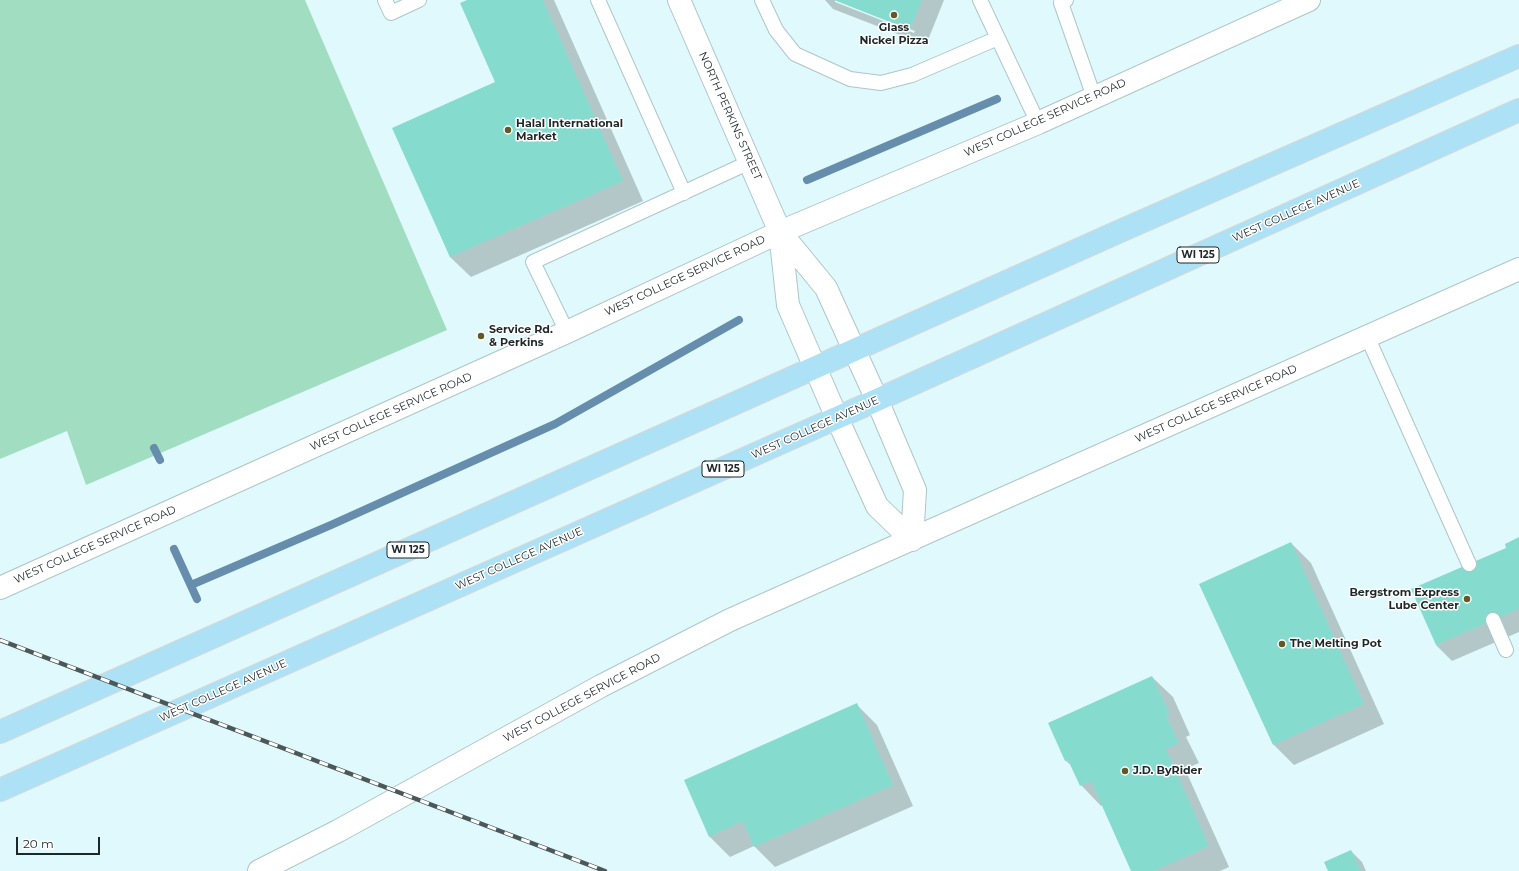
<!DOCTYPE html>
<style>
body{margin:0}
#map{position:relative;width:1519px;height:871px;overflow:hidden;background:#e0f9fc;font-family:Montserrat,sans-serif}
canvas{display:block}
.scale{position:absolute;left:16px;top:837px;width:84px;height:18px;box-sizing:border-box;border:2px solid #1f2829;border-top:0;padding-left:5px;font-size:12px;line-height:14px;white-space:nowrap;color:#1f2829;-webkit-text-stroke:3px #fff;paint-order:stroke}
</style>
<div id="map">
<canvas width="1519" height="871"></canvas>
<div class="scale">20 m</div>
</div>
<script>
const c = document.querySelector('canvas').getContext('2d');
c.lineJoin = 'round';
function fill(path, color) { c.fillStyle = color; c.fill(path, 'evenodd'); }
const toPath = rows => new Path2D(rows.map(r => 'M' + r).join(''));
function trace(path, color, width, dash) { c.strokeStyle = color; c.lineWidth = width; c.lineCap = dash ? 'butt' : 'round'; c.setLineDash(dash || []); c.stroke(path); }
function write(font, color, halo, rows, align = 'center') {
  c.font = font + ' Montserrat,sans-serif'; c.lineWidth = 3; c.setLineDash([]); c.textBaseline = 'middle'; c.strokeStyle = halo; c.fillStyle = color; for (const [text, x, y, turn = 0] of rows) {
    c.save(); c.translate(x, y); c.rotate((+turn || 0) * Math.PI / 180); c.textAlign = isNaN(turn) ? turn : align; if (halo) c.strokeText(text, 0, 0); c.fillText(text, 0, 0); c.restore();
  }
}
fill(toPath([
 [0,0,305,0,447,330,86,485,67,431,0,459]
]), '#a1dec1');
fill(toPath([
 [470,0,554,0,643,201,471,277,450,257,394,128,496,83],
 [825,0,835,0,835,2,914,33,915,31,837,0,944,0,926,45,833,9],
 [1519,538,1519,632,1452,661,1436,645,1508,549],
 [1291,543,1311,563,1384,724,1294,765,1274,745],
 [1152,677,1173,697,1190,735,1186,737,1199,763,1185,769,1229,867,1220,871,1133,871,1103,805,1101,806,1081,785,1073,767,1066,761,1049,723],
 [857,705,877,725,913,806,775,867,754,846,730,857,709,836],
 [1351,851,1362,862,1366,871,1329,871]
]), '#0003');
trace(toPath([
 [807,180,997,99],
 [154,448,160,460],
 [174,549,197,599],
 [191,585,331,525,555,424,739,320]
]), '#678dad', 8);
fill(toPath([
 [467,0,543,0,623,181,450,257,392,128,495,82,460,3],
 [834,0,922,0,910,30],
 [1519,537,1519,609,1436,645,1411,589,1506,548,1505,544],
 [1291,542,1364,704,1273,745,1199,584],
 [1152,676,1170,715,1166,716,1179,743,1166,749,1209,846,1154,871,1131,871,1091,781,1080,786,1068,760,1065,761,1048,723],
 [857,703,893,785,754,847,743,821,709,837,684,780],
 [1351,850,1361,871,1328,871,1324,862]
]), '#86dbcf');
const service = toPath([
 [385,0,391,13,419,0],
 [598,0,684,193],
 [762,0,776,30,795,54,850,79,881,83,912,75,998,38],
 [980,0,1038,123],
 [1066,0,1061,3,1094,97],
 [567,332,533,262,750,162],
 [1367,336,1469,564],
 [1493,620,1506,650]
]);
const minor = toPath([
 [780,232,1038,123,1309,0],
 [877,400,915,490,912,540],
 [837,418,877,506,912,540],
 [259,871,338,831,601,686,730,620,1519,269]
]);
const tertiary = toPath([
 [679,0,780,232,788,305,837,418],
 [780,232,826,288,877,400],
 [0,588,567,332,780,232]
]);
const primary = toPath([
 [0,732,1118,232,1519,56],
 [0,790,877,400,1519,110]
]);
trace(service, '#adc6c8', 16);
trace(minor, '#adc6c8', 24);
trace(tertiary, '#adc6c8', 24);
trace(primary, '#d7d8d8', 24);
trace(service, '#fff', 14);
trace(minor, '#fff', 22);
trace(tertiary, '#fff', 22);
trace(primary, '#ace1f6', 22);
const rail = toPath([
 [0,640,605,871]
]);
trace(rail, '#4b5859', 4.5);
trace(rail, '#fff', 3, [9]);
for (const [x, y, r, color] of [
 [894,15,4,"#615a27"],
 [508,130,4,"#615a27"],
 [481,336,4,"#615a27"],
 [1467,599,4,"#615a27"],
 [1282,644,4,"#615a27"],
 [1125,771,4,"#615a27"]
]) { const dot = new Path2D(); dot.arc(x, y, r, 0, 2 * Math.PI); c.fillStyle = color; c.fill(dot); trace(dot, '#fff', 1.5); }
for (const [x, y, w] of [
 [1198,255,42],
 [723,469,42],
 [408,550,42]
]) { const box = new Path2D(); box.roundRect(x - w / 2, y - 8, w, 16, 3); c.fillStyle = '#fff'; c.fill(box); trace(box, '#1f2829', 1); }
write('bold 10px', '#1f2829', null, [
 ["WI 125",1198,255],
 ["WI 125",723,469],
 ["WI 125",408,550]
]);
write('bold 11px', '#1f2829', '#fff', [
 ["Glass",894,28,"center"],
 ["Nickel Pizza",894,41,"center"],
 ["Halal International",516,124],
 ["Market",516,137],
 ["Service Rd.",489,330],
 ["& Perkins",489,343],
 ["Bergstrom Express",1459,593,"right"],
 ["Lube Center",1459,606,"right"],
 ["The Melting Pot",1290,644],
 ["J.D. ByRider",1133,771]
], 'left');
write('11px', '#1f2829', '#fff', [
 ["NORTH PERKINS STREET",730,116,66],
 ["WEST COLLEGE SERVICE ROAD",1045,118,-24],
 ["WEST COLLEGE AVENUE",1296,211,-24],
 ["WEST COLLEGE SERVICE ROAD",685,276,-25],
 ["WEST COLLEGE SERVICE ROAD",1216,404,-24],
 ["WEST COLLEGE SERVICE ROAD",391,412,-24],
 ["WEST COLLEGE AVENUE",815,428,-24],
 ["WEST COLLEGE SERVICE ROAD",95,545,-24],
 ["WEST COLLEGE AVENUE",519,559,-24],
 ["WEST COLLEGE AVENUE",223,691,-24],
 ["WEST COLLEGE SERVICE ROAD",582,698,-28]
]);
</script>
